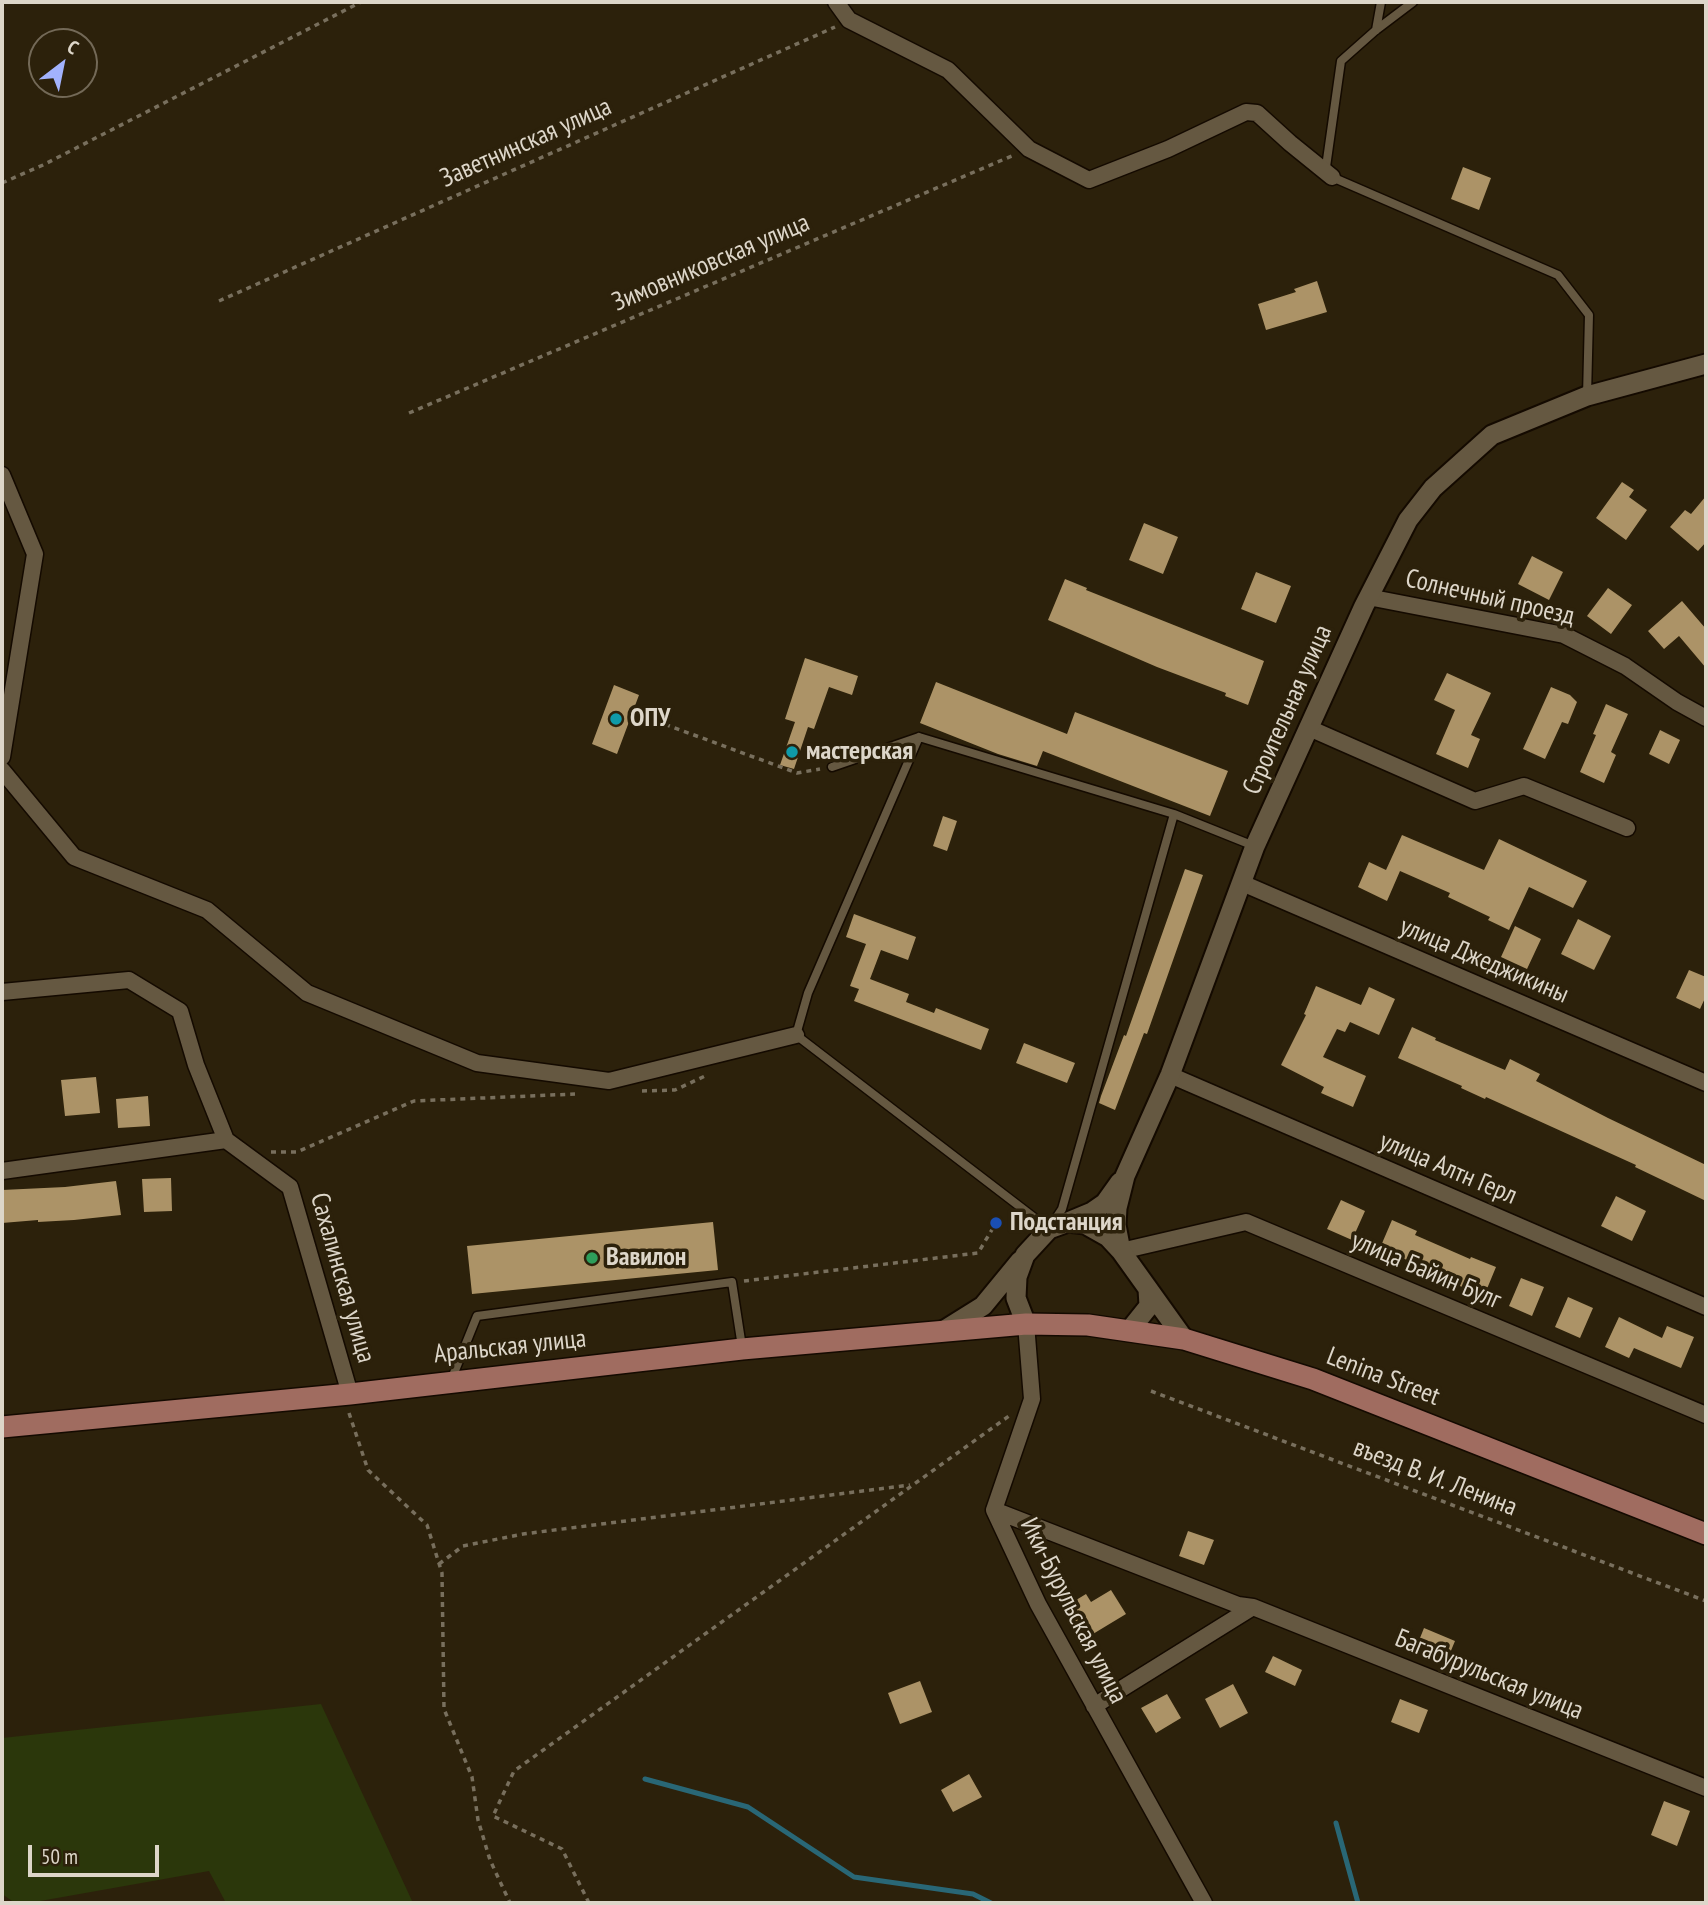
<!DOCTYPE html>
<meta charset="utf-8">
<style>
body{margin:0}
#map{position:relative;width:1708px;height:1905px;overflow:hidden;background:#2c210b;font-family:"PT Sans Narrow",sans-serif}
canvas{display:block}
.frame{position:absolute;inset:0;border:4px solid #ddd6c9;pointer-events:none}
.north{position:absolute;left:28px;top:28px;width:70px;height:70px;box-sizing:border-box;background:#2c210b;border:2px solid #736957;border-radius:50%;rotate:32deg;font-size:19px;font-weight:700;line-height:28px;text-align:center;color:#ddd6c9}
.north::after{content:'';display:block;margin:auto;width:24px;height:32px;background:#a2b2fd;clip-path:polygon(50% 0,100% 100%,50% 72%,0 100%)}
.scale{position:absolute;left:28px;top:1845px;width:131px;height:32px;box-sizing:border-box;border:4px solid #ddd6c9;border-top:0;padding-left:9px;font-size:21px;line-height:24px;white-space:nowrap;color:#ddd6c9;-webkit-text-stroke:5px #2c210b;paint-order:stroke}
</style>
<div id="map">
<canvas width="1708" height="1905"></canvas>
<div class="frame"></div>
<div class="north">С</div>
<div class="scale">50 m</div>
</div>
<script>
const c = document.querySelector('canvas').getContext('2d');
c.lineJoin = 'round';
function fill(path, color) { c.fillStyle = color; c.fill(path, 'evenodd'); }
const toPath = rows => new Path2D(rows.map(r => 'M' + r).join(''));
function trace(path, color, width, dash) { c.strokeStyle = color; c.lineWidth = width; c.lineCap = dash ? 'butt' : 'round'; c.setLineDash(dash || []); c.stroke(path); }
function write(font, color, halo, rows, align = 'center') {
  c.font = font + ' "PT Sans Narrow",sans-serif'; c.lineWidth = 7; c.setLineDash([]); c.textBaseline = 'middle'; c.strokeStyle = halo; c.fillStyle = color; for (const [text, x, y, turn = 0] of rows) {
    c.save(); c.translate(x, y); c.rotate((+turn || 0) * Math.PI / 180); c.textAlign = isNaN(turn) ? turn : align; if (halo) c.strokeText(text, 0, 0); c.fillText(text, 0, 0); c.restore();
  }
}
fill(toPath([
 [321,1704,413,1903,226,1903,209,1871,29,1903,15,1903,2,1894,2,1738]
]), '#2b370b');
trace(toPath([
 [645,1779,748,1807,854,1877,973,1894,991,1903],
 [1336,1823,1358,1903]
]), '#296776', 5);
fill(toPath([
 [1463,167,1491,178,1479,210,1451,199],
 [1317,281,1327,312,1266,330,1258,304,1296,292,1294,289],
 [1622,482,1634,490,1629,497,1647,510,1626,540,1596,518],
 [1706,496,1706,542,1698,551,1670,527,1685,510,1691,514],
 [1144,523,1178,537,1163,574,1129,560],
 [1532,556,1563,572,1549,600,1518,584],
 [1256,572,1291,586,1276,623,1241,609],
 [1065,579,1087,588,1086,590,1264,661,1248,705,1225,696,1226,693,1157,667,1048,620],
 [1608,588,1632,605,1611,634,1587,616],
 [1682,601,1706,629,1706,668,1679,636,1664,649,1648,631],
 [805,658,858,676,852,695,829,687,814,729,808,727,794,769,780,765,795,722,785,719],
 [1447,673,1491,693,1471,735,1480,739,1468,768,1436,754,1455,710,1434,700],
 [936,682,1067,734,1075,712,1228,771,1210,816,1043,751,1037,766,998,754,920,723],
 [614,685,639,695,617,754,592,744],
 [1551,687,1570,695,1577,702,1568,724,1562,722,1545,759,1523,749],
 [1606,704,1628,714,1611,752,1616,755,1604,783,1580,772,1596,735,1593,734],
 [1660,730,1680,740,1669,764,1649,754],
 [943,816,957,821,947,851,933,846],
 [1402,835,1484,870,1499,839,1587,881,1573,908,1529,887,1509,930,1488,920,1490,917,1448,897,1450,893,1400,871,1387,901,1358,887,1369,862,1386,870],
 [1185,869,1203,875,1147,1034,1144,1033,1115,1110,1099,1103,1101,1096,1124,1035,1126,1036],
 [854,914,916,937,908,960,881,950,870,979,909,994,906,1002,934,1013,936,1008,989,1029,981,1050,854,1001,859,989,850,986,866,944,846,937],
 [1578,919,1611,936,1594,970,1561,954],
 [1515,926,1541,939,1527,969,1501,957],
 [1689,970,1706,977,1706,996,1700,1009,1676,998],
 [1316,986,1361,1005,1369,987,1395,999,1379,1035,1350,1022,1345,1032,1337,1029,1323,1057,1366,1076,1353,1107,1321,1093,1324,1087,1281,1065,1306,1015,1304,1014],
 [1412,1027,1436,1038,1435,1040,1505,1070,1510,1059,1540,1074,1536,1081,1608,1118,1706,1165,1706,1201,1635,1167,1636,1165,1486,1097,1485,1099,1461,1088,1462,1086,1398,1058],
 [1024,1043,1075,1063,1067,1083,1016,1063],
 [96,1077,100,1113,65,1116,61,1080],
 [148,1096,150,1126,118,1128,116,1099],
 [171,1178,172,1211,144,1212,142,1179],
 [116,1181,121,1215,74,1220,38,1222,38,1220,2,1223,2,1190,65,1187],
 [1616,1196,1646,1211,1632,1241,1601,1226],
 [1341,1200,1365,1211,1352,1240,1327,1229],
 [1392,1220,1417,1231,1415,1235,1470,1259,1471,1257,1496,1267,1484,1296,1426,1272,1427,1269,1380,1248],
 [713,1222,718,1270,472,1294,467,1246],
 [1521,1278,1544,1287,1532,1316,1509,1306],
 [1568,1297,1593,1308,1580,1338,1555,1327],
 [1619,1317,1662,1338,1667,1326,1694,1337,1681,1368,1634,1348,1629,1358,1605,1347],
 [1188,1531,1214,1540,1204,1565,1179,1556],
 [1111,1590,1126,1614,1083,1640,1063,1608,1086,1594,1091,1602],
 [1424,1628,1455,1641,1445,1665,1420,1654,1424,1645,1418,1643],
 [1273,1656,1302,1670,1295,1686,1265,1672],
 [920,1681,932,1712,900,1724,888,1693],
 [1233,1684,1248,1713,1220,1728,1205,1699],
 [1167,1694,1181,1718,1156,1733,1141,1708],
 [1400,1699,1428,1710,1419,1733,1391,1722],
 [969,1774,982,1797,953,1812,941,1790],
 [1664,1801,1690,1811,1677,1846,1651,1835]
]), '#ac9367');
const service = toPath([
 [1413,2,1376,30,1341,61,1325,174,1558,275,1589,315,1587,396],
 [1376,30,1381,2],
 [919,737,808,993,796,1035,1049,1229,1062,1209,1174,814],
 [832,767,919,737,1174,814,1254,846],
 [452,1378,477,1316,732,1282,742,1347]
]);
const minor = toPath([
 [836,2,849,20,948,70,1029,149,1089,180,1168,149,1246,112,1257,113,1290,143,1332,177],
 [2,475,35,554,2,757],
 [1368,597,1564,635,1625,666,1677,702,1706,718],
 [1309,728,1475,801,1524,786,1627,828],
 [2,770,74,857,207,910,307,993,477,1063,609,1081,796,1035],
 [1242,883,1706,1083],
 [2,992,129,980,180,1011,196,1065,226,1140],
 [1170,1075,1706,1307],
 [2,1171,226,1140,290,1187,350,1394],
 [1121,1251,1246,1222,1706,1415],
 [1026,1324,1032,1399,994,1510,1038,1604,1204,1903],
 [994,1510,1238,1605,1253,1607,1706,1788],
 [1094,1706,1253,1607]
]);
const tertiary = toPath([
 [1068,1222,1092,1212,1105,1203,1120,1182],
 [1121,1251,1116,1225,1117,1208,1125,1176,1170,1075,1255,846,1364,606,1408,520,1433,488,1492,435,1587,396,1706,364],
 [1026,1324,1016,1298,1017,1277,1025,1255,1049,1229,1068,1222,1085,1224,1108,1237,1121,1251,1184,1339],
 [943,1331,983,1306,1020,1261],
 [1129,1331,1149,1306,1148,1289]
]);
const primary = toPath([
 [2,1427,350,1394,742,1349,1026,1324,1088,1325,1184,1339,1313,1379,1706,1534]
]);
trace(service, '#140a00', 11);
trace(minor, '#140a00', 19);
trace(tertiary, '#140a00', 23);
trace(primary, '#140a00', 24);
trace(toPath([
 [2,183,43,165,361,2],
 [219,301,835,27],
 [409,413,1014,155],
 [637,714,797,773,820,769],
 [642,1091,675,1090,705,1076],
 [271,1152,297,1152,414,1101,575,1094],
 [744,1281,978,1253,996,1223],
 [1151,1391,1706,1601],
 [349,1413,368,1470,427,1525,442,1573,444,1709,472,1777,478,1820,490,1860,510,1903],
 [439,1564,463,1546,523,1534,910,1485],
 [589,1903,562,1849,493,1816,514,1771,1009,1416]
]), '#786f5d', 3.5, [5, 5]);
trace(service, '#655841', 8);
trace(minor, '#655841', 16);
trace(tertiary, '#655841', 19);
trace(primary, '#a06c60', 21);
for (const [x, y, r, color] of [
 [616,719,7,"#0f9aa8"],
 [792,752,7,"#0f9aa8"],
 [996,1223,7,"#1a4fb4"],
 [592,1258,7,"#2e9e5b"]
]) { const dot = new Path2D(); dot.arc(x, y, r, 0, 2 * Math.PI); c.fillStyle = color; c.fill(dot); trace(dot, '#2c210b', 2.5); }
write('26px', '#ddd6c9', '#2c210b', [
 ["Заветнинская улица",526,143,-24],
 ["Зимовниковская улица",711,263,-23],
 ["Солнечный проезд",1490,598,13],
 ["Строительная улица",1288,710,-66],
 ["улица Джеджикины",1484,961,23],
 ["улица Алтн Герл",1448,1169,23],
 ["улица Байин Булг",1426,1271,23],
 ["Сахалинская улица",342,1278,74],
 ["Аральская улица",510,1347,-6],
 ["Lenina Street",1383,1377,21],
 ["въезд В. И. Ленина",1435,1478,21],
 ["Ики-Бурульская улица",1073,1611,63],
 ["Багабурульская улица",1489,1675,22]
]);
write('bold 26px', '#ddd6c9', '#2c210b', [
 ["ОПУ",630,719],
 ["мастерская",806,752],
 ["Подстанция",1010,1223],
 ["Вавилон",606,1258]
], 'left');
</script>
